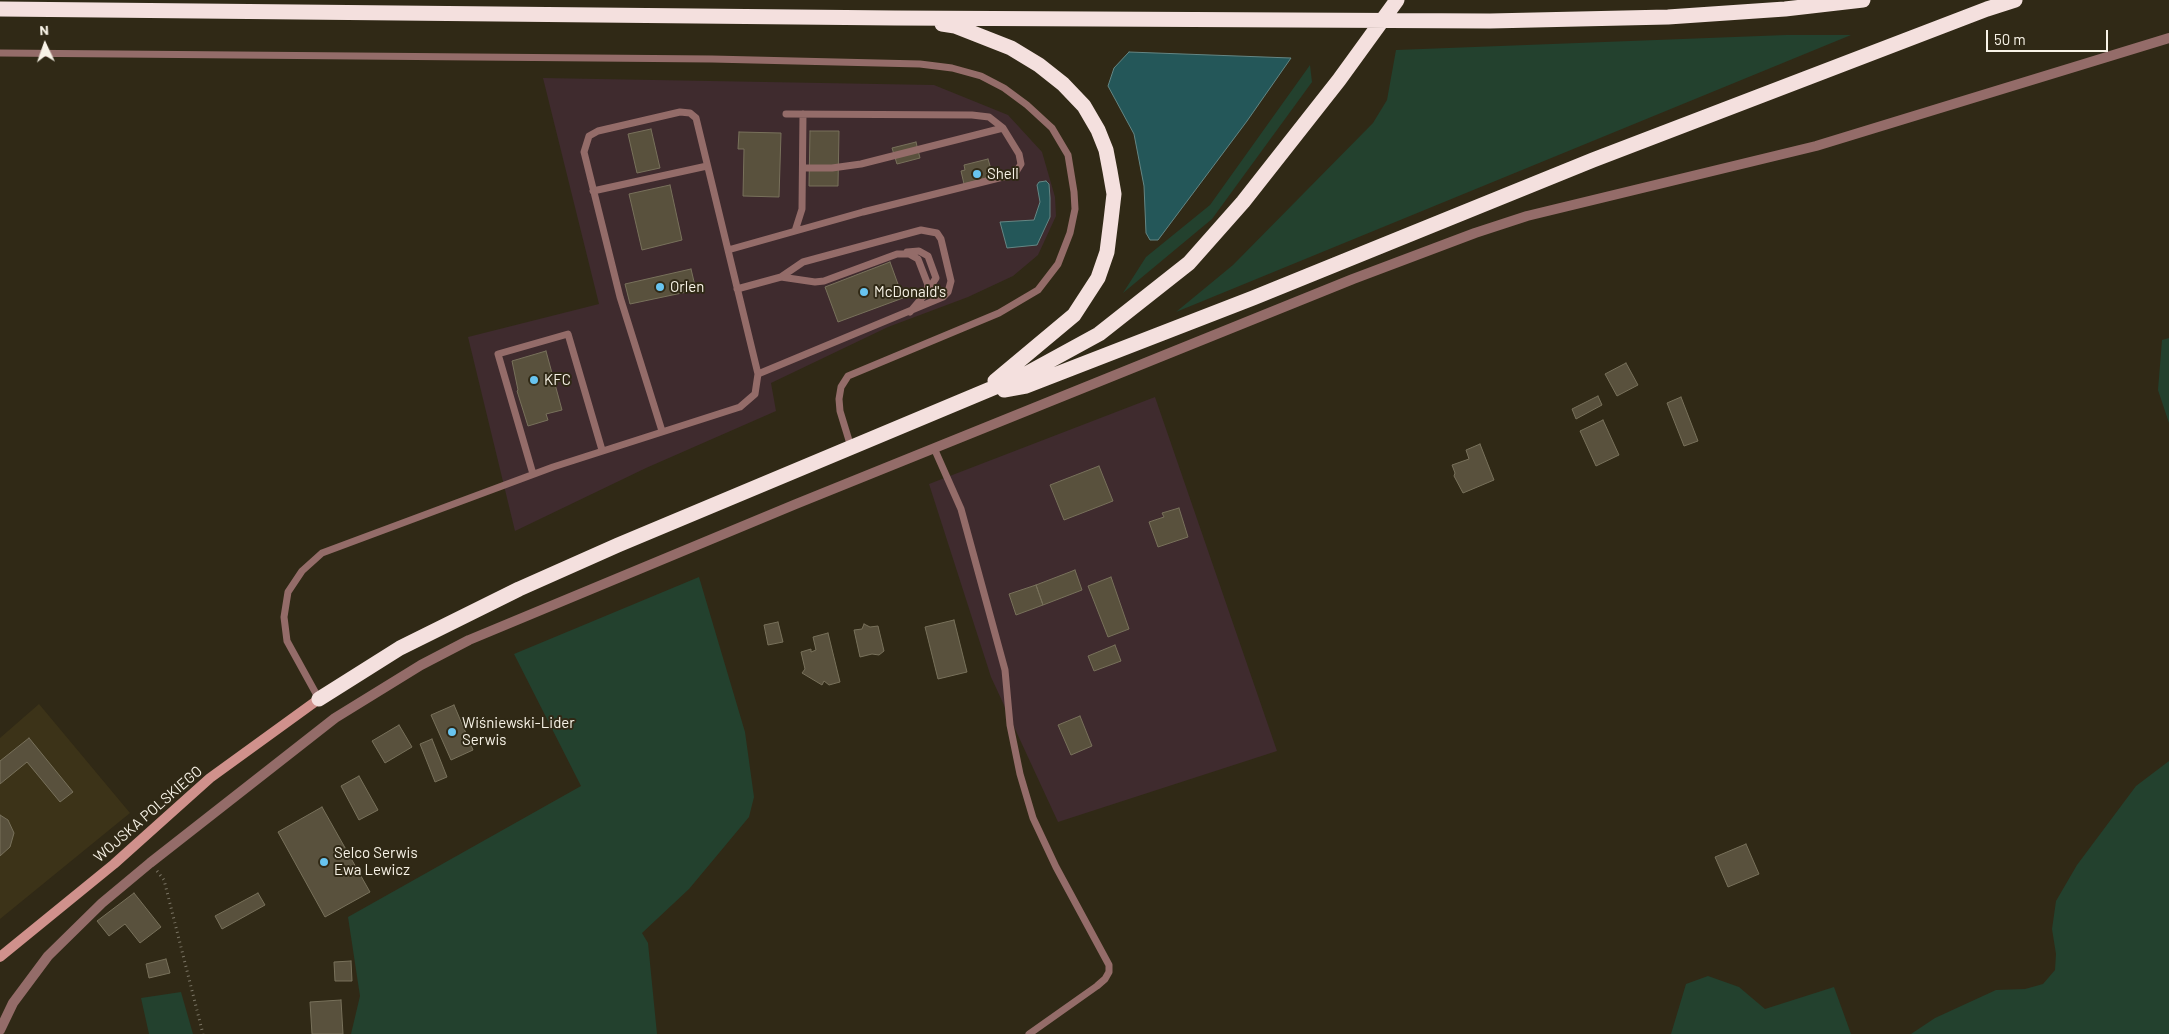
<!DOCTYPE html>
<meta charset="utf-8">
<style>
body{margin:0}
#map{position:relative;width:2169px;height:1034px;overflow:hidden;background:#302916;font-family:Barlow,sans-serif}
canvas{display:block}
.north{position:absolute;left:20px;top:20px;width:50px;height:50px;-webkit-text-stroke:4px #302916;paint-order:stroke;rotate:357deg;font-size:14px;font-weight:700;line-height:20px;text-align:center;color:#f8f3e7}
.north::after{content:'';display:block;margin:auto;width:18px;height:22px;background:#f8f3e7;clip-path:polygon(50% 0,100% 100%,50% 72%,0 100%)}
.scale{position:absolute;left:1986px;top:30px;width:122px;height:22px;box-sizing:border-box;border:2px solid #f8f3e7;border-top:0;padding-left:6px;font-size:15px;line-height:18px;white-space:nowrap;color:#f8f3e7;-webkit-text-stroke:4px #302916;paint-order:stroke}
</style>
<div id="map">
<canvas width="2169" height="1034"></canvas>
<div class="north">N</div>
<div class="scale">50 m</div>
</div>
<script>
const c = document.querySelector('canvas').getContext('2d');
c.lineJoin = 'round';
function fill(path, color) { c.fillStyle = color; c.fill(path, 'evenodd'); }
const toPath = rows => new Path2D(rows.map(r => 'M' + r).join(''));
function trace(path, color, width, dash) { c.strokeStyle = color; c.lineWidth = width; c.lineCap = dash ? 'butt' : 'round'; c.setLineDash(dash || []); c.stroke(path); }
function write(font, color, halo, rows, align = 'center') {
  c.font = font + ' Barlow,sans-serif'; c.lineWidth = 4; c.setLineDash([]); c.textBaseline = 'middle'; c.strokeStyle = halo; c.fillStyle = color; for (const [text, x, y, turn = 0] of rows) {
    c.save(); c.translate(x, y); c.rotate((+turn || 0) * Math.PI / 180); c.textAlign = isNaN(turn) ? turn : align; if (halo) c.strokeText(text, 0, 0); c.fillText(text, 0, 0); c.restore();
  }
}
fill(toPath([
 [543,78,934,85,1008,115,1042,152,1055,197,1056,216,1038,255,1013,276,968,297,888,327,771,383,776,411,646,468,515,531,468,337,599,304],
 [1155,397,1277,751,1058,822,991,677,929,484]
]), '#3f2b2e');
fill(toPath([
 [39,704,130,813,0,919,0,738]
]), '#3c3318');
fill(toPath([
 [1786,35,1851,35,1176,312,1233,265,1373,123,1387,100,1396,50],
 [1310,65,1312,82,1212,219,1123,293,1146,257,1210,205],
 [2169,338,2169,423,2158,390,2162,340],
 [699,577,745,732,754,797,749,817,689,889,642,933,648,943,657,1034,351,1034,360,996,348,917,581,786,514,654],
 [2169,761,2169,1034,1911,1034,1935,1018,1996,990,2025,989,2043,984,2055,970,2056,954,2052,929,2056,901,2077,865,2136,786],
 [1708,976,1739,987,1765,1009,1834,987,1851,1034,1671,1034,1686,984],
 [181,992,193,1034,149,1034,141,998]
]), '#23412e');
const water = toPath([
 [1129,52,1291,58,1247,121,1158,240,1150,240,1146,233,1144,186,1134,134,1108,86,1114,68,1129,52],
 [1046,181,1049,184,1050,198,1050,217,1037,245,1007,248,1000,222,1034,220,1040,202,1037,185,1039,182,1046,181]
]);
fill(water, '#245759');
trace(water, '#648684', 1);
const building = toPath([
 [651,129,660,168,637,173,628,134,651,129],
 [810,131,839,131,838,186,809,186,810,131],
 [739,132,781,133,779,197,743,196,744,149,738,149,739,132],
 [916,142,920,158,897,164,892,148,916,142],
 [988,159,993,176,964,184,961,171,965,170,964,165,988,159],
 [670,185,682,240,642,250,629,194,670,185],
 [890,262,903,298,838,322,825,287,890,262],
 [691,269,696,290,630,304,625,284,691,269],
 [546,351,562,410,546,414,548,420,528,426,517,391,518,390,512,361,546,351],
 [1626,363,1638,385,1617,396,1605,374,1626,363],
 [1598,396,1602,405,1576,419,1572,409,1598,396],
 [1681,397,1698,441,1684,446,1667,403,1681,397],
 [1603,420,1619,455,1596,466,1580,431,1603,420],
 [1480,444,1494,480,1463,493,1454,476,1455,473,1452,465,1469,459,1466,450,1480,444],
 [1099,466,1113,501,1064,520,1050,485,1099,466],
 [1179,508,1188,537,1158,547,1149,522,1164,517,1162,513,1179,508],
 [1075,570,1082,590,1043,605,1036,585,1075,570],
 [1111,577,1129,629,1108,637,1088,586,1111,577],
 [1036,585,1043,605,1016,615,1009,594,1036,585],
 [954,620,967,672,938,679,925,627,954,620],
 [778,622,783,642,768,645,764,625,778,622],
 [864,624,870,627,878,626,884,651,879,655,872,654,860,657,854,630,862,629,864,624],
 [828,633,840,682,829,685,824,681,822,685,802,673,805,669,801,652,811,649,811,652,816,650,813,637,828,633],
 [1115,645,1121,661,1094,671,1088,656,1115,645],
 [454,705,473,750,451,760,431,715,454,705],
 [1080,716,1092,746,1071,755,1058,725,1080,716],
 [399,725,412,747,385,763,372,741,399,725],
 [29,738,73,792,60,802,27,762,0,784,0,761,29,738],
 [432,739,447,777,435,782,420,744,432,739],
 [359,776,378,810,359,820,341,786,359,776],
 [322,807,370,892,325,917,278,832,322,807],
 [0,815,8,820,14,833,10,847,0,856,0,815],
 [1746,844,1759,874,1728,887,1715,857,1746,844],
 [134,893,161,927,140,943,125,924,109,936,97,921,134,893],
 [258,893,265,905,222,929,215,916,258,893],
 [166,959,170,973,149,978,146,964,166,959],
 [351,961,352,981,335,981,334,962,351,961],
 [341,1000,343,1034,312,1034,310,1002,341,1000]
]);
fill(building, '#59513d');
trace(building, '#78715b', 1);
trace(toPath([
 [157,871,164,880,203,1034]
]), '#7b7565', 3, [1, 4]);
trace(toPath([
 [0,53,712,59,920,64,952,68,981,76,1004,88,1027,105,1052,128,1068,155,1074,192,1075,209,1070,233,1058,264,1038,290,999,313,848,376,841,387,839,399,840,411,851,447],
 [803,168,832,168,861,164,1003,128],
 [593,191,707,166],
 [795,231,802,209,803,114],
 [728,250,863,212,1011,175,1016,172,1021,164,1019,154,1003,128,989,117,972,115,786,114],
 [907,252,919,251,928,256,936,278,928,290],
 [781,277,815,282,824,281,897,254,909,254,918,259,928,285,926,293,910,312],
 [737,289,781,277,803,262,921,230,937,233,941,239,951,281,948,292,943,297,758,374],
 [934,448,961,509,1005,670,1010,725,1020,774,1033,818,1056,867,1109,965,1109,972,1105,979,1097,986,1029,1034],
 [533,474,498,354,568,334,602,450],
 [319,699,287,641,284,617,288,592,302,571,322,553,553,467,740,407,755,394,758,374,696,118,690,113,680,112,598,131,589,136,584,152,620,297,662,431]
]), '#946c69', 7);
trace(toPath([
 [0,1030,13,1003,48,956,102,903,150,863,335,718,421,665,469,640,796,504,1353,279,1475,233,1527,216,1816,146,2169,38]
]), '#946c69', 10);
trace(toPath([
 [0,957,114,864,210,778,319,699]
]), '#d0918c', 10);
trace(toPath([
 [0,9,895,18,1490,21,1668,17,1785,9,1863,0],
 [942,24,955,26,1011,48,1039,65,1063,84,1084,106,1098,130,1106,150,1110,171,1114,194,1111,220,1107,252,1098,278,1074,315,995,381],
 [1004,390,1026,386,1253,298,1593,160,1987,9,2015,0],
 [319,699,400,648,519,589,618,545,1024,375,1099,334,1189,263,1243,202,1339,80,1397,0]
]), '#f4e0de', 15);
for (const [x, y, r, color] of [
 [977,174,5,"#68c4f0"],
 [660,287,5,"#68c4f0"],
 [864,292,5,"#68c4f0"],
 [534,380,5,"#68c4f0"],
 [452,732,5,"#68c4f0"],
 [324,862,5,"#68c4f0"]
]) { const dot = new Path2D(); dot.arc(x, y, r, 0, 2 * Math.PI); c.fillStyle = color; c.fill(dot); trace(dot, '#302916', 2); }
write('15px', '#f8f3e7', '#302916', [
 ["Shell",987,174],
 ["Orlen",670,287],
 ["McDonald's",874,292],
 ["KFC",544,380],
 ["Wiśniewski-Lider",462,723],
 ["Serwis",462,740],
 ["Selco Serwis",334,853],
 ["Ewa Lewicz",334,870]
], 'left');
write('15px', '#f8f3e7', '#302916', [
 ["WOJSKA POLSKIEGO",148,814,-41]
]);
</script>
